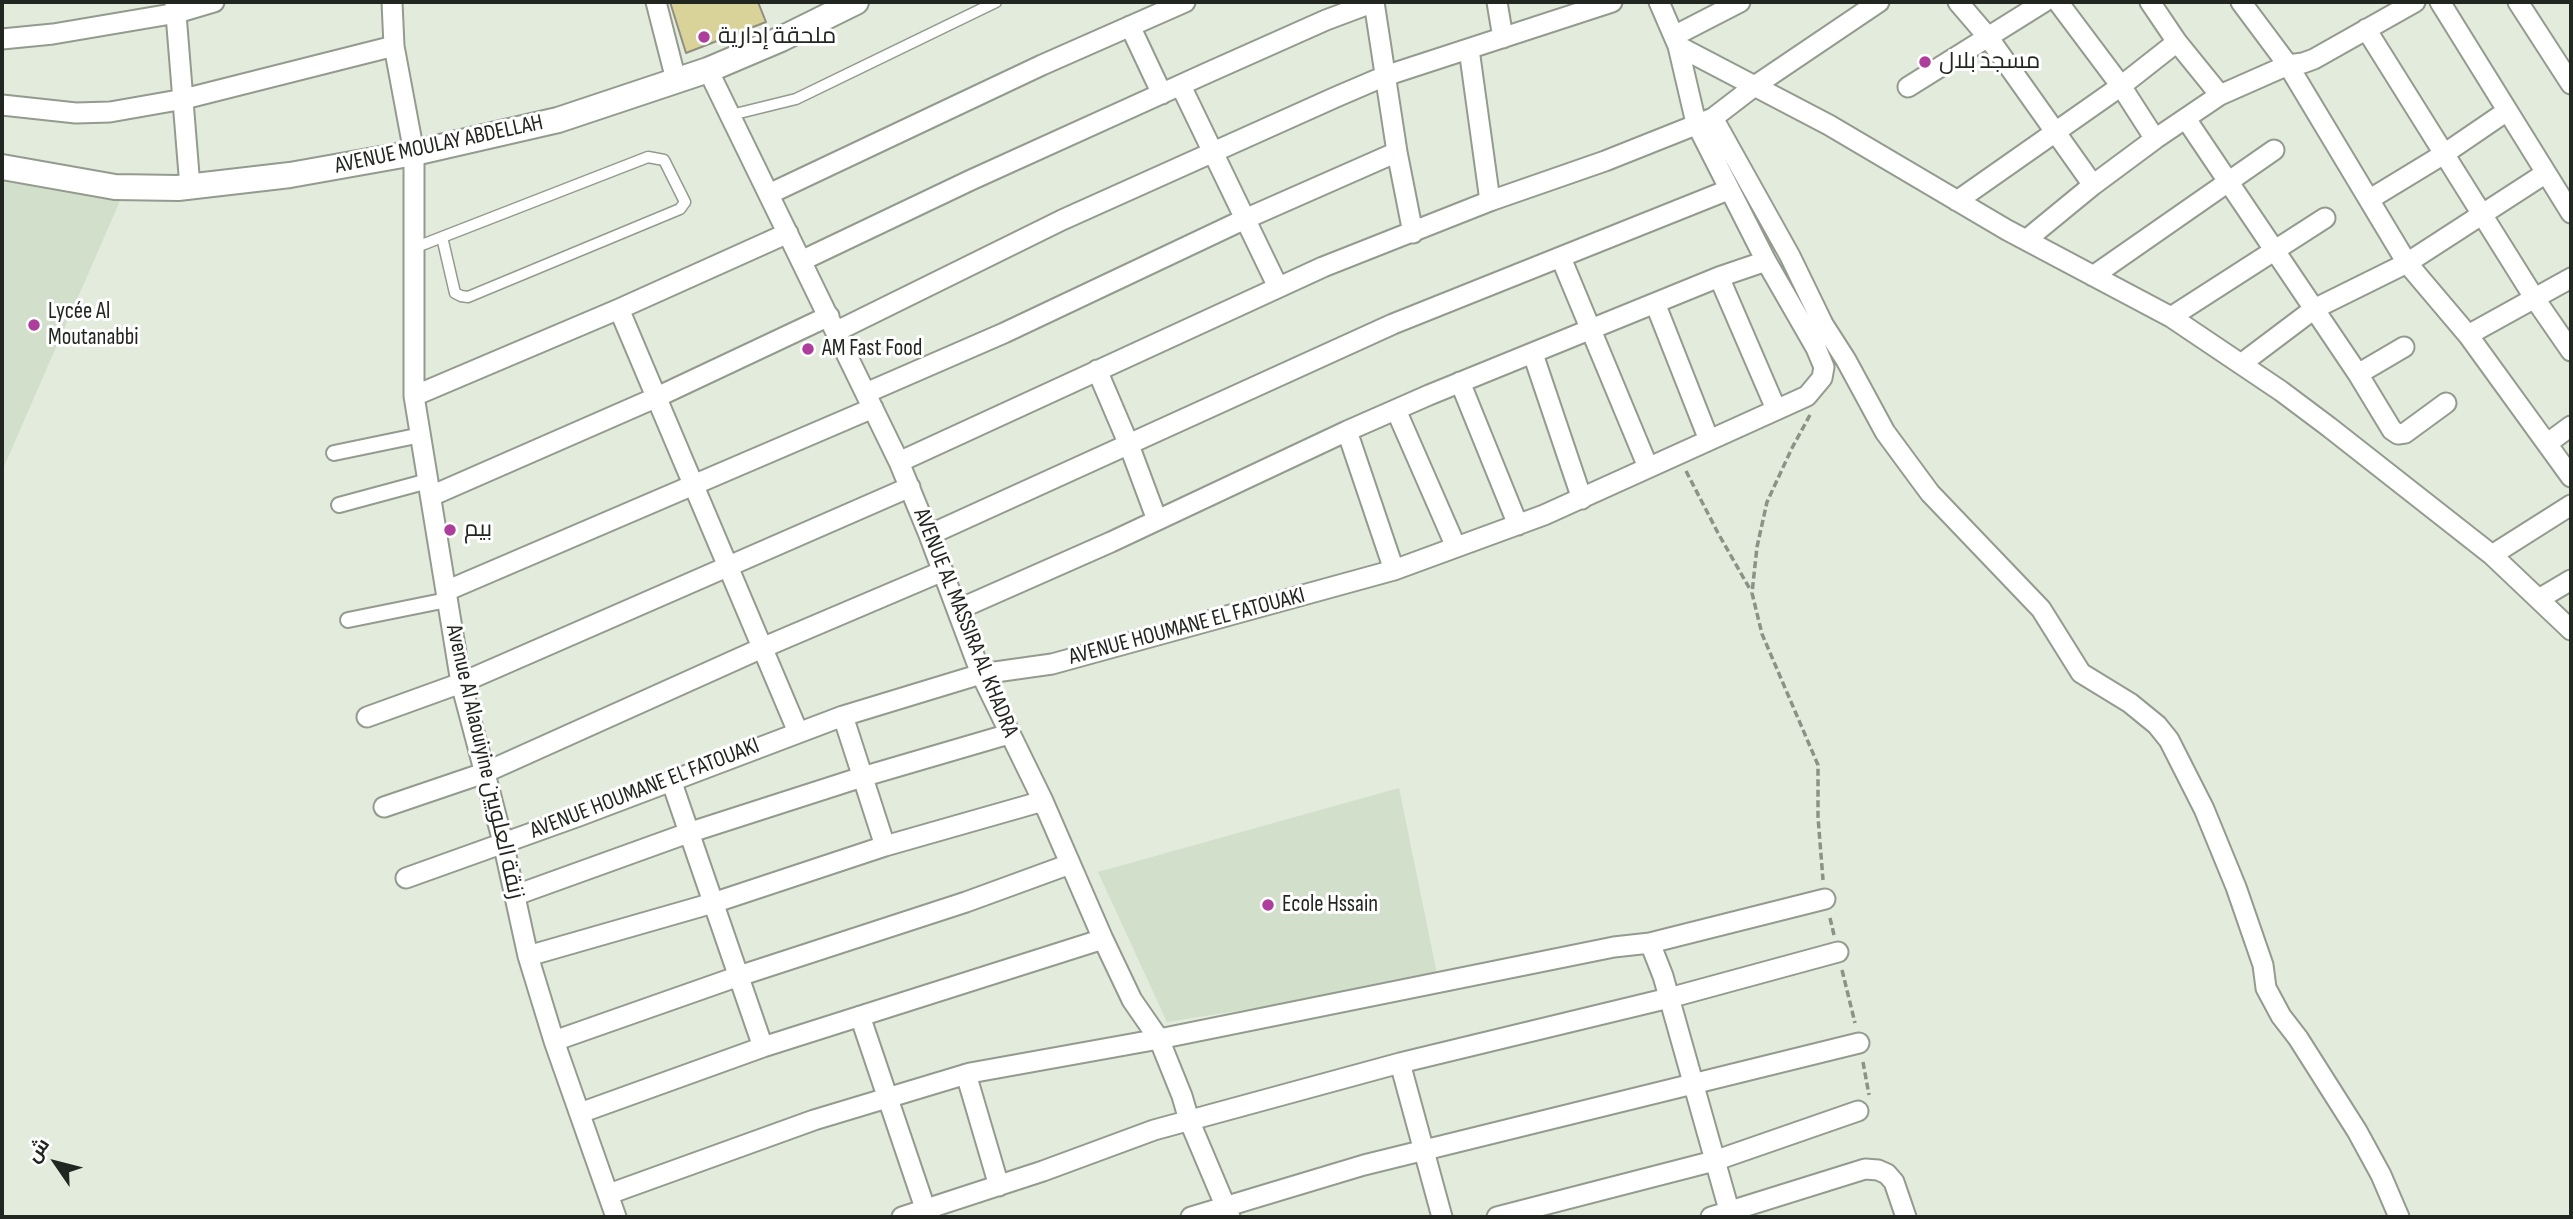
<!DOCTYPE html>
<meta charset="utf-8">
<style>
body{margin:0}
#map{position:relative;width:2573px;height:1219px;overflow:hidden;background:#e2ebdc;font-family:"Sofia Sans Condensed",Cairo,sans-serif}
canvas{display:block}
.frame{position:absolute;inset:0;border:4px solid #222620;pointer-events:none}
.north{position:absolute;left:21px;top:1128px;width:70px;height:70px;-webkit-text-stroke:5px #fff;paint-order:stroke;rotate:305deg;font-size:19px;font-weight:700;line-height:28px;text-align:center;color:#222620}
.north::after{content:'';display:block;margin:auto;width:24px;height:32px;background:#222620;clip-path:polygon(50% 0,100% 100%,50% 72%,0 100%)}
</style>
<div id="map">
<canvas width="2573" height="1219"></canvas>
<div class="frame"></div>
<div class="north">ش</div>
</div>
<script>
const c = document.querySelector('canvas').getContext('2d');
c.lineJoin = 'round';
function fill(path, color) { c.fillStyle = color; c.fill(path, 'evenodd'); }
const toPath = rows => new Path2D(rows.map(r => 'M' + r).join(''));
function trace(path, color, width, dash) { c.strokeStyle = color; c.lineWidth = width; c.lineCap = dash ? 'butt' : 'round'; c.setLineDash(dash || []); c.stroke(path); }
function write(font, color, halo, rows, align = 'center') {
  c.font = font + ' "Sofia Sans Condensed",Cairo,sans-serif'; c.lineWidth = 6; c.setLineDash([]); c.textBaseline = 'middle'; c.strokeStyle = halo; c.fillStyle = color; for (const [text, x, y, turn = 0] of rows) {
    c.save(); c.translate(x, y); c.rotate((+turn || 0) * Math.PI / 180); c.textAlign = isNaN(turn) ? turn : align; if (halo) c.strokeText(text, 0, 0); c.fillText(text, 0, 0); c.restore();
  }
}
fill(toPath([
 [2,161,130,178,2,471],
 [1399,788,1438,979,1167,1022,1098,872]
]), '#d2dfcb');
const building = toPath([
 [670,2,758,2,766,22,686,53,670,2]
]);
fill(building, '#d9d299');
trace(building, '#908f80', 2);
const service = toPath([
 [731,115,796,99,996,2],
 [414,248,648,157,664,160,685,202,680,209,468,297,461,296,455,293,442,237]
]);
const pedestrian = toPath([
 [334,453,421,435],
 [339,505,428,481],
 [348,620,447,600]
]);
const minor = toPath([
 [175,2,190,187],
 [392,2,394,46,414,153,414,396,461,683,503,842,528,956,554,1041,616,1217],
 [656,2,676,80],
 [1497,2,1503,38],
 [1958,2,1988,37,2093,185],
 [2058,2,2121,86,2155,139],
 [2150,2,2177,42,2220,95],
 [2241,2,2288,65,2407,263,2468,335,2571,477],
 [2440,2,2571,213],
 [2518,2,2571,84],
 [1130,26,1162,94],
 [2366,29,2535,299,2571,351],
 [1674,36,1740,2],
 [2,39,53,34,177,13,214,2],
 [1678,46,1829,125,2007,230,2171,317,2281,391,2329,427,2492,555,2571,630],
 [1469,49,1490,201],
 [708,70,899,462,929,535,981,674,1043,801,1103,939,1132,1000,1159,1039,1182,1096,1189,1120,1230,1217],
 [1181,86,1278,287],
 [1908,87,2044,2],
 [2,105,76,113,110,112,184,99,394,46],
 [1713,118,1790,256,1823,324,1846,360,1885,432,1930,493,2041,609,2081,673,2130,703,2157,725,2169,740,2204,809,2236,887,2263,965,2266,988,2281,1016,2298,1038,2357,1131,2381,1175,2399,1217],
 [2186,119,2358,374,2392,430,2398,434,2405,433,2446,403],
 [769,194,1042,65,1185,2],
 [2370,199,2444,154,2507,111],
 [1957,201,2121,86,2177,42],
 [2026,240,2093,185,2155,139,2220,95,2288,65,2303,63,2314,59,2415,2],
 [1561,258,1648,467],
 [801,261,971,180,1207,73,1326,20,1374,2,1397,152,1413,233],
 [2093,276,2274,150],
 [1719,277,1776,409],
 [1655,303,1709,440],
 [619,309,798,732],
 [2171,317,2325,218],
 [837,331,1062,220,1336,97,1385,76,1612,2],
 [2468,335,2571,278],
 [1533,354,1582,499],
 [2241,364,2314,309,2407,263,2546,173],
 [1097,370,1129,445,1157,520],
 [2358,374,2404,347],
 [1460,382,1518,525],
 [866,393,1004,333,1245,219,1397,152],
 [414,396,619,309,788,233],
 [1396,410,1456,547],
 [1347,431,1394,570],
 [2548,443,2571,426],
 [899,462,1323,267,1490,201,1605,161,1713,118,1756,85,1879,2],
 [431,496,655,398,829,316],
 [929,535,1393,324,1728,190],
 [2492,555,2571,505],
 [446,591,873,408],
 [2539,599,2571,580],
 [957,610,1111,542,1347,431,1429,395,1719,277,1766,261],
 [843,716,885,846],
 [367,717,461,683,910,487],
 [671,780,763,1047],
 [384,807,484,773,762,648,943,571],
 [406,878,579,816,843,716,981,674,1052,664,1394,570,1544,515,1807,396,1822,378,1824,367,1816,348,1766,261,1696,123,1678,46,1659,2],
 [516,895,688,833,862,777,1009,734],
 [1650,943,1825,899],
 [528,956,713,903,885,846,1043,801],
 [860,1016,926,1211],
 [554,1041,739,976,966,902,1070,864],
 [1400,1063,1442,1217],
 [966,1074,999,1186],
 [580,1113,763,1047,1103,939],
 [609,1194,814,1120,970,1073,1159,1039,1614,947,1650,943,1663,976,1731,1217],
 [902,1217,1043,1171,1154,1130,1400,1063,1669,998,1838,952],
 [1191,1217,1364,1165,1859,1043],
 [1497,1217,1714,1161,1858,1111],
 [1711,1217,1865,1169,1878,1170,1887,1174,1894,1182,1906,1217]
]);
const tertiary = toPath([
 [2,167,115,187,178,188,290,175,414,153,558,120,708,70,781,39,856,2]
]);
trace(service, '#939b8e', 13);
trace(pedestrian, '#939b8e', 18);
trace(minor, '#939b8e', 23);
trace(tertiary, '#939b8e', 28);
trace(toPath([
 [1810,415,1792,448,1767,502,1757,547,1752,593,1762,634,1818,765,1818,817,1823,880],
 [1686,471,1718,533,1751,591],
 [1830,918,1834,935],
 [1842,970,1855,1023],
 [1863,1062,1869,1095]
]), '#8c9287', 3.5, [7, 3.5]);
trace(service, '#fff', 10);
trace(pedestrian, '#fff', 14);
trace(minor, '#fff', 19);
trace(tertiary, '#fff', 24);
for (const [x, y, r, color] of [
 [704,37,7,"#ad3e9b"],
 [1925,62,7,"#ad3e9b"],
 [34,325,7,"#ad3e9b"],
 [808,349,7,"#ad3e9b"],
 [450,530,7,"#ad3e9b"],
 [1268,905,7,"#ad3e9b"]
]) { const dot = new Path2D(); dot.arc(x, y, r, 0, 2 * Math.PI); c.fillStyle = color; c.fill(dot); trace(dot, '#fff', 2.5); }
write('23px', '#222620', '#fff', [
 ["ملحقة إدارية",718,37],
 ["مسجد بلال",1939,62],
 ["Lycée Al",48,312],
 ["Moutanabbi",48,338],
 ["AM Fast Food",822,349],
 ["بيم",464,530],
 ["Ecole Hssain",1282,905]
], 'left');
write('23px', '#222620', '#fff', [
 ["AVENUE MOULAY ABDELLAH",439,145,-12],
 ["AVENUE AL MASSIRA AL KHADRA",965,623,68],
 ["AVENUE HOUMANE EL FATOUAKI",1187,627,-15],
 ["Avenue Al Alaouiyine زنقة العلويين",484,762,77],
 ["AVENUE HOUMANE EL FATOUAKI",645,789,-21]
]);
</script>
